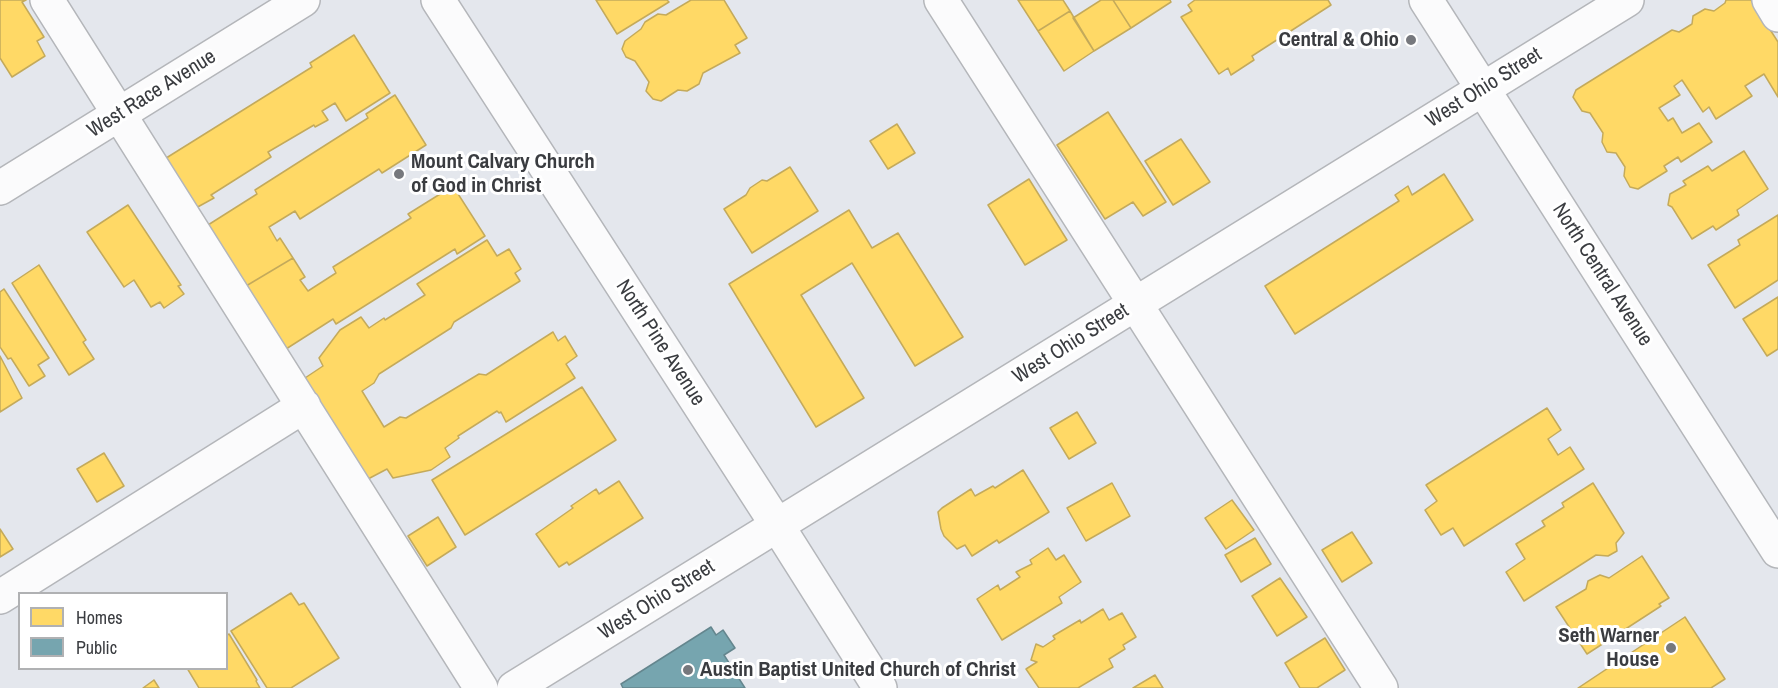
<!DOCTYPE html>
<style>
body{margin:0}
#map{position:relative;width:1778px;height:688px;overflow:hidden;background:#e4e7ed;font-family:"Archivo Narrow",sans-serif}
canvas{display:block}
.legend{position:absolute;left:18px;top:592px;width:210px;height:78px;box-sizing:border-box;background:#fff;border:2px solid #b0b1b3;margin:0;padding:8px 10px;list-style:none;font-size:18px;color:#3a3c40}
.legend li{display:flex;align-items:center;gap:12px;height:30px}
.legend b{width:30px;border:2px solid #b0b1b3}
</style>
<div id="map">
<canvas width="1778" height="688"></canvas>
<ul class="legend">
<li><b style="height:16px;background:#ffd966"></b>Homes</li>
<li><b style="height:16px;background:#76a5af"></b>Public</li>
</ul>
</div>
<script>
const c = document.querySelector('canvas').getContext('2d');
c.lineJoin = 'round';
function fill(path, color) { c.fillStyle = color; c.fill(path, 'evenodd'); }
const toPath = rows => new Path2D(rows.map(r => 'M' + r).join(''));
function trace(path, color, width, dash) { c.strokeStyle = color; c.lineWidth = width; c.lineCap = dash ? 'butt' : 'round'; c.setLineDash(dash || []); c.stroke(path); }
function write(font, color, halo, rows, align = 'center') {
  c.font = font + ' "Archivo Narrow",sans-serif'; c.lineWidth = 6; c.setLineDash([]); c.textBaseline = 'middle'; c.strokeStyle = halo; c.fillStyle = color; for (const [text, x, y, turn = 0] of rows) {
    c.save(); c.translate(x, y); c.rotate((+turn || 0) * Math.PI / 180); c.textAlign = isNaN(turn) ? turn : align; if (halo) c.strokeText(text, 0, 0); c.fillText(text, 0, 0); c.restore();
  }
}
const homes = toPath([
 [0,0,26,0,22,2,44,37,37,41,45,56,12,77,0,58,0,0],
 [596,0,667,0,669,2,617,34,596,0],
 [691,0,724,0,747,38,735,45,740,53,703,73,699,84,687,91,678,90,661,101,653,99,646,91,649,82,635,61,626,57,622,49,625,41,641,29,645,22,658,14,666,15,691,0],
 [1018,0,1063,0,1070,11,1038,31,1018,0],
 [1101,0,1113,0,1131,28,1094,51,1073,18,1101,0],
 [1113,0,1170,0,1171,2,1131,28,1113,0],
 [1195,0,1328,0,1331,5,1252,56,1254,60,1231,75,1228,68,1219,74,1181,17,1192,11,1188,5,1195,0],
 [1726,0,1751,0,1778,42,1778,97,1764,74,1745,86,1752,96,1716,119,1709,107,1703,112,1682,80,1674,86,1680,95,1659,108,1668,121,1673,118,1682,133,1699,123,1712,142,1681,162,1678,157,1664,166,1667,171,1638,189,1630,187,1624,176,1625,167,1616,153,1607,152,1602,142,1603,133,1590,113,1582,111,1573,97,1576,90,1672,30,1679,32,1692,24,1693,16,1705,9,1714,11,1725,3,1726,0],
 [1070,11,1094,51,1064,71,1038,31,1070,11],
 [354,35,390,93,346,121,335,103,322,111,328,120,315,127,314,125,268,152,271,157,211,195,214,198,194,209,163,160,312,67,310,63,354,35],
 [395,95,426,145,382,173,379,169,300,219,295,211,269,227,277,241,280,238,293,258,246,286,208,225,257,194,255,190,368,118,366,114,395,95],
 [1108,112,1166,202,1143,216,1133,202,1105,219,1057,145,1108,112],
 [897,124,915,153,888,169,870,141,897,124],
 [1181,139,1210,182,1173,205,1145,161,1181,139],
 [1744,151,1768,189,1737,210,1739,215,1716,230,1713,226,1692,239,1672,207,1668,205,1670,194,1686,185,1683,181,1708,166,1712,171,1744,151],
 [790,167,818,211,752,253,724,209,746,195,750,188,762,180,767,181,790,167],
 [1444,174,1473,220,1295,334,1265,286,1399,201,1395,195,1408,186,1412,195,1444,174],
 [1029,179,1067,240,1025,265,988,205,1029,179],
 [453,186,485,236,457,254,455,249,336,324,333,319,286,349,246,286,293,258,305,277,300,280,308,291,336,273,333,267,411,218,408,214,453,186],
 [128,205,181,285,178,286,184,294,164,308,160,302,151,307,134,280,124,287,87,232,128,205],
 [849,210,872,248,898,233,963,337,915,366,852,263,801,295,864,398,816,427,729,284,849,210],
 [1778,215,1778,280,1735,308,1708,265,1740,245,1738,240,1778,215],
 [487,240,497,256,509,249,521,269,515,273,520,281,454,322,451,328,379,374,374,383,362,391,384,427,400,417,406,418,479,374,486,375,553,332,558,341,565,336,577,356,566,364,575,378,506,422,501,412,499,413,497,411,458,436,459,438,445,448,450,457,431,470,393,478,387,469,368,479,305,378,323,366,319,358,340,330,361,317,369,328,384,318,385,320,425,295,417,284,487,240],
 [39,265,86,340,83,342,94,359,69,375,12,283,39,265],
 [4,289,49,358,38,365,45,376,29,386,11,358,8,359,0,347,0,292,4,289],
 [1778,297,1778,349,1767,356,1743,319,1778,297],
 [0,356,22,398,0,412,0,356],
 [582,387,616,440,465,535,432,480,582,387],
 [1547,408,1561,430,1548,439,1558,455,1570,447,1584,469,1464,546,1453,528,1441,535,1425,510,1437,501,1426,485,1547,408],
 [1077,412,1096,443,1069,459,1050,428,1077,412],
 [104,453,124,486,97,502,77,469,104,453],
 [1023,470,1049,512,999,543,997,540,972,556,965,545,957,549,944,536,941,529,938,512,942,508,971,489,975,496,993,486,995,488,1023,470],
 [619,481,643,518,569,565,567,562,559,567,536,534,573,508,571,506,596,489,599,494,619,481],
 [1112,483,1130,516,1086,541,1067,508,1112,483],
 [1593,483,1624,533,1616,543,1617,551,1608,556,1596,555,1524,601,1506,572,1525,559,1516,544,1545,526,1542,521,1564,507,1562,503,1593,483],
 [1232,500,1254,530,1226,549,1205,518,1232,500],
 [438,517,456,547,427,566,408,536,438,517],
 [0,529,13,549,0,557,0,529],
 [1352,532,1372,563,1342,582,1322,550,1352,532],
 [1255,538,1271,564,1241,582,1225,555,1255,538],
 [1048,548,1056,560,1064,555,1081,582,1059,597,1062,603,1002,640,977,599,998,585,1000,590,1020,577,1016,572,1032,564,1030,560,1048,548],
 [1642,556,1669,598,1659,604,1661,606,1587,654,1556,607,1586,589,1588,581,1600,575,1609,578,1642,556],
 [1280,578,1307,617,1277,636,1252,596,1280,578],
 [291,593,299,605,304,603,339,658,291,688,267,688,231,631,291,593],
 [1103,609,1109,620,1122,613,1136,637,1123,645,1125,649,1109,659,1113,667,1078,688,1039,688,1026,669,1037,662,1031,660,1036,644,1043,647,1055,639,1053,636,1080,620,1081,623,1103,609],
 [1685,617,1725,679,1711,688,1578,688,1685,617],
 [229,634,257,680,256,681,260,688,199,688,187,668,226,668,226,636,229,634],
 [1325,638,1345,670,1317,688,1300,688,1285,663,1325,638],
 [1155,675,1163,688,1133,688,1155,675],
 [154,680,159,688,143,688,154,680]
]);
fill(homes, '#ffd966');
trace(homes, '#c4aa5b', 1.5);
const public = toPath([
 [711,627,716,635,723,630,735,648,724,655,745,688,623,688,621,684,711,627]
]);
fill(public, '#76a5af');
trace(public, '#64868e', 1.5);
const minor = toPath([
 [47,0,481,688],
 [438,0,777,525,880,688],
 [941,0,1381,688],
 [1426,0,1778,551],
 [1769,0,1778,15],
 [0,188,303,0],
 [0,597,304,406],
 [514,688,1627,0]
]);
trace(minor, '#b4b6ba', 36);
trace(minor, '#fbfbfc', 33);
for (const [x, y, r, color] of [
 [1411,40,6,"#76787d"],
 [399,174,6,"#76787d"],
 [1671,648,6,"#76787d"],
 [688,670,6,"#76787d"]
]) { const dot = new Path2D(); dot.arc(x, y, r, 0, 2 * Math.PI); c.fillStyle = color; c.fill(dot); trace(dot, '#fff', 2); }
write('bold 21px', '#3a3c40', '#fff', [
 ["Central & Ohio",1399,40],
 ["Mount Calvary Church",411,162,"left"],
 ["of God in Christ",411,186,"left"],
 ["Seth Warner",1659,636],
 ["House",1659,660],
 ["Austin Baptist United Church of Christ",700,670,"left"]
], 'right');
write('21px', '#3a3c40', '#fff', [
 ["West Ohio Street",1484,88,-32],
 ["West Race Avenue",152,94,-32],
 ["North Central Avenue",1602,275,57],
 ["North Pine Avenue",660,343,57],
 ["West Ohio Street",1071,344,-32],
 ["West Ohio Street",657,600,-32]
]);
</script>
